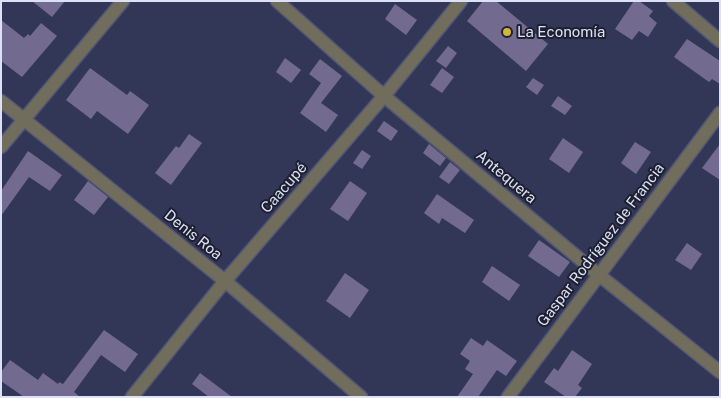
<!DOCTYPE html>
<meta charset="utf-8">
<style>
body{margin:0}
#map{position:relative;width:721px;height:398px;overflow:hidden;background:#323758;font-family:"Public Sans",sans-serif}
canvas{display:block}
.frame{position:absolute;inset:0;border:2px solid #dde1f7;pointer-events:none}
</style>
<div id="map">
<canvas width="721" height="398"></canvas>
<div class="frame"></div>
</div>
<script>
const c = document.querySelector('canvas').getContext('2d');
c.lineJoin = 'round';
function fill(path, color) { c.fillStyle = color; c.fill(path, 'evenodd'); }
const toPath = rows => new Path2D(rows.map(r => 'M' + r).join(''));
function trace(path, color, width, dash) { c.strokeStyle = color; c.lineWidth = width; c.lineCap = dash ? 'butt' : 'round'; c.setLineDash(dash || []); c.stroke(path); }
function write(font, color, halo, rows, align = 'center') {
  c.font = font + ' "Public Sans",sans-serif'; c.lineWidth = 4; c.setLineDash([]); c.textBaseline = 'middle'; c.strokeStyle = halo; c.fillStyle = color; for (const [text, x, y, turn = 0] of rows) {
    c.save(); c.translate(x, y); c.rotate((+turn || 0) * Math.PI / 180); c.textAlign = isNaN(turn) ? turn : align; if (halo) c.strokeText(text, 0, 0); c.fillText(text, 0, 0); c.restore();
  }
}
fill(toPath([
 [32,1,65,1,52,17],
 [483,1,496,1,548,44,526,71,467,21],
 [634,1,639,1,653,11,649,16,657,23,648,37,639,31,632,40,615,29],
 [395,4,417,20,406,35,385,19],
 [1,20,24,38,28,34,30,36,41,23,57,36,22,77,1,61],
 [687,39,720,61,720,84,712,79,709,82,674,57],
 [448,46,457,53,446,68,436,61],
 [285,58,301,70,291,83,276,72],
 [320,59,342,76,321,103,338,115,326,132,300,113,321,83,309,74],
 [90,68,127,95,130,91,149,105,128,134,97,111,91,119,66,100],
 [442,68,454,77,442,93,430,85],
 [533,78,544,85,537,95,526,87],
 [558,96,572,106,565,115,551,106],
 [384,121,398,131,391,141,377,131],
 [189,134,202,143,171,185,155,173,176,146,179,148],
 [563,138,583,152,569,173,549,159],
 [635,142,651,152,636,174,621,163],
 [429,144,446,158,440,166,423,153],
 [720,144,720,180,702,168],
 [362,150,371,156,362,169,353,163],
 [28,151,62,175,50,191,29,177,1,216,1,191],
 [450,162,460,170,449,184,439,177],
 [88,181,108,197,94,215,74,200],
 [350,181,367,193,348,221,330,209],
 [437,194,474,220,465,233,442,218,439,224,424,213],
 [539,240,570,262,559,277,528,256],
 [687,243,702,254,691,270,675,260],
 [492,266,520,285,509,301,482,282],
 [345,273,369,290,350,318,326,301],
 [104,330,138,354,125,372,101,355,74,392,80,397,24,397,1,381,1,372,10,360,38,380,43,373,58,384,59,382,63,384],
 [471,338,483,346,487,340,517,361,506,376,497,370,478,397,457,397,473,374,465,369,470,361,460,354],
 [572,350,592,364,578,385,582,388,575,397,566,397,544,382,554,368,558,371],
 [200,373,232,397,209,397,192,384]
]), '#736a8f');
const street = toPath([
 [277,1,384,96,599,275,720,372],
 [673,1,720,41],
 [1,101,225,281,361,397],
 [1,147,123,1],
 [132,397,225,281,384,96,461,1],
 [508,397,720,113]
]);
trace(street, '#515675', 15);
trace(street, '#716d5c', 12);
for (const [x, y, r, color] of [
 [507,32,5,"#d2b635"]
]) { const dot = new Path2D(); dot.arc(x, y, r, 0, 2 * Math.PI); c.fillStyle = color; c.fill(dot); trace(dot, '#1d202f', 2); }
write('15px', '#dde1f7', '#1d202f', [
 ["La Economía",517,32]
], 'left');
write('15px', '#dde1f7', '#1d202f', [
 ["Antequera",506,177,40],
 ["Caacupé",284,188,-49],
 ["Denis Roa",193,235,39],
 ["Gaspar Rodríguez de Francia",601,245,-53]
]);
</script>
